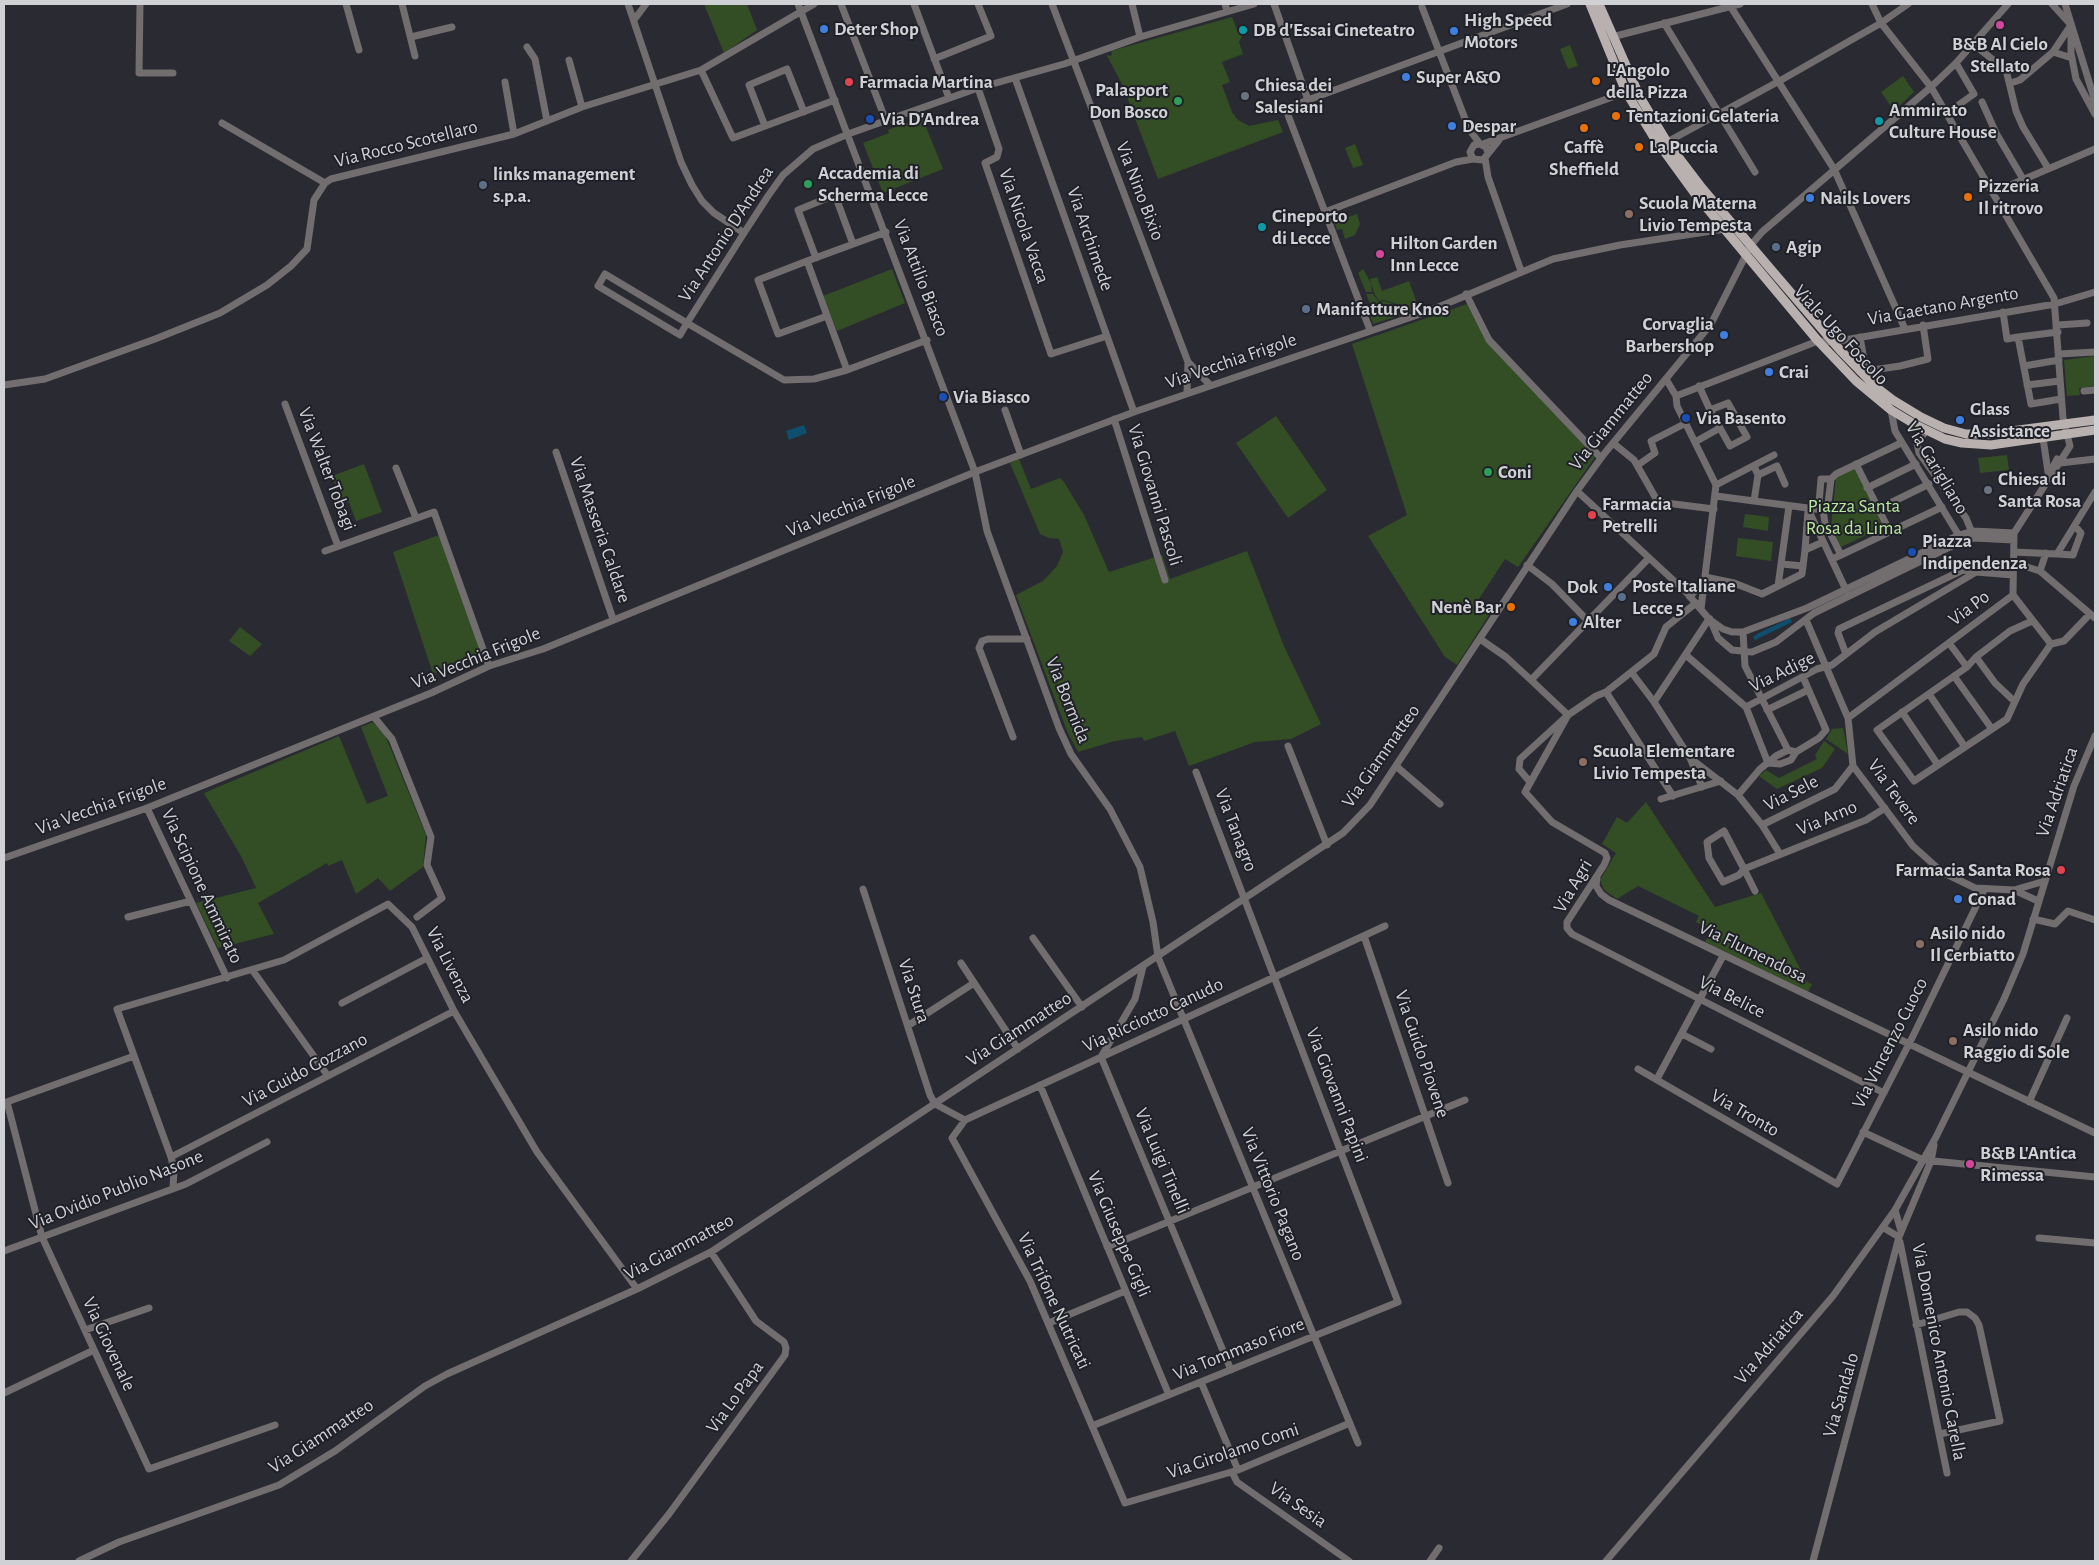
<!DOCTYPE html>
<meta charset="utf-8">
<style>
body{margin:0}
#map{position:relative;width:2099px;height:1565px;overflow:hidden;background:#2a2b32;font-family:"Alegreya Sans",sans-serif}
canvas{display:block}
.frame{position:absolute;inset:0;border:5px solid #d0d1d5;pointer-events:none}
</style>
<div id="map">
<canvas width="2099" height="1565"></canvas>
<div class="frame"></div>
</div>
<script>
const c = document.querySelector('canvas').getContext('2d');
c.lineJoin = 'round';
function fill(path, color) { c.fillStyle = color; c.fill(path, 'evenodd'); }
const toPath = rows => new Path2D(rows.map(r => 'M' + r).join(''));
function trace(path, color, width, dash) { c.strokeStyle = color; c.lineWidth = width; c.lineCap = dash ? 'butt' : 'round'; c.setLineDash(dash || []); c.stroke(path); }
function write(font, color, halo, rows, align = 'center') {
  c.font = font + ' "Alegreya Sans",sans-serif'; c.lineWidth = 4; c.setLineDash([]); c.textBaseline = 'middle'; c.strokeStyle = halo; c.fillStyle = color; for (const [text, x, y, turn = 0] of rows) {
    c.save(); c.translate(x, y); c.rotate((+turn || 0) * Math.PI / 180); c.textAlign = isNaN(turn) ? turn : align; if (halo) c.strokeText(text, 0, 0); c.fillText(text, 0, 0); c.restore();
  }
}
fill(toPath([
 [704,4,747,4,757,30,724,53],
 [1232,17,1238,32,1242,31,1243,34,1239,42,1243,54,1222,62,1230,82,1222,85,1232,112,1238,120,1249,126,1278,120,1283,132,1158,179,1122,84,1106,54,1109,56,1112,55,1111,51],
 [1570,45,1578,66,1568,69,1560,49],
 [1903,76,1914,92,1894,111,1881,92],
 [922,117,943,169,883,193,863,143,889,133,888,130],
 [1355,144,1363,165,1353,168,1345,148],
 [1347,213,1349,217,1357,214,1360,224,1355,235,1345,239,1342,229,1337,230,1333,218],
 [892,269,905,303,837,331,823,296],
 [1363,269,1371,283,1372,292,1366,292,1358,273],
 [1377,277,1382,291,1409,281,1419,309,1409,312,1403,306,1384,300,1379,301,1374,293,1370,279],
 [1366,294,1373,294,1379,302,1384,301,1403,307,1407,313,1373,324,1370,315,1374,313],
 [1467,304,1486,340,1595,457,1518,567,1505,559,1475,605,1489,615,1457,665,1445,657,1368,536,1407,515,1352,344],
 [2095,356,2095,386,2079,388,2080,395,2067,396,2064,360],
 [1276,416,1327,490,1288,518,1236,443],
 [2007,455,2009,470,1980,473,1978,458],
 [1019,459,1031,489,1060,478,1064,482,1084,515,1109,572,1162,555,1170,579,1247,551,1284,646,1321,724,1291,739,1255,742,1189,766,1175,731,1144,741,1142,737,1115,741,1078,752,1067,731,1016,595,1043,581,1057,566,1063,552,1059,539,1049,538,1040,534,1010,463],
 [364,464,382,512,356,521,349,502,342,504,332,476],
 [1855,468,1883,527,1841,547,1831,527,1836,477],
 [1745,514,1769,517,1768,531,1743,527],
 [439,535,483,657,472,662,470,658,433,674,393,552],
 [1738,538,1773,542,1771,561,1736,556],
 [240,627,262,644,250,656,229,641],
 [373,722,385,735,426,835,423,867,390,891,378,878,356,894,342,860,328,866,327,863,258,903,274,934,218,948,196,903,256,888,242,858,204,793,339,736,367,804,388,796,361,727],
 [1843,728,1848,754,1826,739,1832,729],
 [1824,741,1835,749,1822,768,1777,789,1759,776,1766,770,1779,778,1817,759,1815,755],
 [1646,802,1715,907,1761,893,1807,982,1812,984,1808,992,1705,942,1711,930,1696,922,1699,916,1638,886,1617,899,1604,890,1600,880,1616,853,1602,844,1617,817,1627,823]
]), '#334d24');
fill(toPath([
 [804,425,807,433,789,440,786,431],
 [1790,618,1792,622,1755,640,1753,637,1757,634]
]), '#0e4f6f');
trace(toPath([
 [140,4,139,73,173,73],
 [346,4,359,50],
 [402,4,415,56],
 [628,4,681,162,692,185,702,201,714,213,744,233],
 [798,4,975,472,987,531,1059,728,1071,754,1110,809,1140,867,1153,922,1158,957,1358,1443],
 [841,4,886,121],
 [914,4,949,98],
 [1052,4,1188,362,1210,385],
 [1132,4,1140,37],
 [1225,4,1227,11],
 [1274,4,1308,100],
 [1729,4,1834,169,1905,329],
 [1872,4,1881,23,1931,87,2054,298,2063,418,2070,446,2014,533,2013,595],
 [2052,4,2071,25,2071,53,2076,79,2095,114],
 [2065,4,2095,101],
 [1422,7,1469,129,1480,144],
 [634,20,646,4],
 [1664,23,1755,172],
 [411,37,452,27],
 [1612,37,1740,4],
 [1973,44,2006,70,2016,111,2023,127,2048,168],
 [527,47,535,59,547,121],
 [2053,52,2072,58],
 [934,59,991,36,978,4],
 [569,60,582,107],
 [701,70,733,138,835,100],
 [1015,78,1134,412],
 [505,82,514,134],
 [2011,83,2020,80,2053,52,2071,25],
 [978,88,999,149,997,157,985,163,1051,354,1107,336],
 [1982,102,1996,133,2023,179],
 [1947,113,1974,94,1956,63],
 [222,123,325,183],
 [765,126,749,85,787,69,804,112],
 [1667,142,1783,79,1881,23,1908,4],
 [1483,144,1626,92],
 [1488,153,1486,147,1480,144,1474,145,1470,152,1473,159,1483,160,1499,140],
 [1485,158,1488,177,1521,271],
 [1994,192,2095,149],
 [1325,212,1456,162,1473,159],
 [816,258,798,210,835,195,853,244],
 [807,261,758,280,778,334,827,316],
 [1466,294,1489,340,1601,458],
 [2003,312,2007,339,2018,337,2031,404,2061,399],
 [2058,325,2087,323],
 [1370,330,1288,115,1295,105,1308,100,1567,4],
 [1860,337,1866,371],
 [2018,337,2058,332],
 [927,340,847,370,814,379,784,380,687,323,605,274,598,286,680,335,687,323,744,233,768,196,783,175,813,149,848,134,978,88,1064,64,1140,37,1254,4],
 [2059,354,2095,352],
 [2024,366,2059,360],
 [847,370,807,261,886,232],
 [1863,374,1866,371,1900,366,1928,359,1923,325],
 [1666,379,1676,396,1677,406,1716,485,1701,609],
 [4,385,45,379,155,339,220,313,267,285,291,266,307,249,314,200,325,183,331,179,514,134,582,107,701,70,814,4],
 [2027,385,2060,381],
 [1699,386,1710,410],
 [2084,391,2095,390],
 [1187,393,1188,362],
 [1676,396,1818,341,1833,342,2055,304,2095,292],
 [1728,403,1747,437,1730,446,1710,410,1728,403],
 [285,404,338,546],
 [1005,410,1021,455],
 [1891,410,1895,431,1961,539],
 [1114,419,1165,580],
 [1926,431,1917,443,1919,453,1966,518,1973,535],
 [2043,438,2048,472],
 [1695,442,1720,428],
 [1613,443,1634,460,1658,502,1714,509],
 [556,452,613,619],
 [2060,463,2095,459],
 [1856,464,1890,532],
 [1638,465,1655,453,1651,441,1686,423],
 [1754,466,1758,475,1754,501],
 [396,468,416,518],
 [1758,475,1777,466,1785,484],
 [1831,479,1821,479,1819,503,1823,510,1828,504,1831,479,1836,474,1901,443],
 [2046,481,2057,459],
 [1716,485,1774,455],
 [1867,488,1916,464],
 [1577,491,1686,592,1709,619,1723,629,1732,632,1743,632,1807,608,1959,535,1973,531,2014,533],
 [1716,496,1823,510,1825,523,1841,555,1832,559],
 [1808,509,1846,590],
 [1878,509,1929,484],
 [1805,550,1808,511],
 [325,551,434,512,489,666],
 [2014,552,2057,554,2095,492],
 [2057,554,2073,555,2081,533,2075,526],
 [1841,555,1942,507],
 [2014,563,2040,571,2095,618],
 [1782,564,1803,566],
 [1527,565,1552,584,1588,621],
 [2040,571,2046,553],
 [1705,577,1734,583,1762,594,1802,574,1805,550,1823,542],
 [1778,586,1789,506],
 [2013,595,2051,644],
 [1690,597,1704,579],
 [1709,619,1654,702,1690,758,1738,795,1762,825,1780,854],
 [1710,619,1718,638,1732,650,1752,652,1776,642,1814,613,1962,541,1974,538,2014,540],
 [1806,620,1848,718,1853,766,1913,846,1942,872,1975,888,2014,890,2045,881],
 [2032,621,2010,631,1976,657,1967,667,1877,730,1914,781,2007,719,2023,684,2051,644,2064,641,2090,614],
 [1743,632,1745,666,1788,750],
 [1480,639,1506,657,1531,680,1649,558],
 [1949,643,1967,667],
 [1846,654,1838,633,1839,629,1963,570,1976,572],
 [1687,656,1746,707,1817,669,1832,665,1875,632,1976,572,2013,575],
 [1976,657,1995,683,2014,701],
 [1632,673,1654,702],
 [1954,676,1992,729],
 [1531,680,1568,715],
 [1606,692,1673,796],
 [1929,694,1965,747],
 [1746,707,1768,763],
 [1767,710,1808,690],
 [1902,712,1938,765],
 [1568,715,1525,792,1552,822,1605,853,1607,858,1604,865,1567,922,1567,928,1572,934,1884,1093],
 [374,717,392,739,431,837,427,865,442,898,417,917],
 [1848,718,2013,595],
 [1013,737,979,648,982,641,988,639,1027,639],
 [1288,746,1327,845],
 [1690,758,1702,787],
 [1768,763,1780,764,1791,760,1796,752],
 [1396,766,1440,804],
 [1530,782,1519,769,1520,759,1568,715,1596,696,1606,692,1654,654,1666,627,1696,603],
 [1738,795,1760,769,1776,756,1788,750,1796,752,1819,738,1826,730,1803,677],
 [1661,799,1721,781],
 [147,808,227,978],
 [1762,825,1835,789,1853,766],
 [4,858,147,808,431,693,489,666,543,649,975,472,1134,412,1429,311,1553,259,1620,245,1725,229],
 [1597,877,1596,886,1601,894,1609,900,2095,1133],
 [863,889,930,1095,935,1104,965,1120,1385,926],
 [2014,890,2038,901],
 [1755,891,1744,869,1739,875,1723,882,1709,858,1707,842,1724,831,1744,869,1866,820,1885,808],
 [128,917,191,901],
 [2033,919,2055,924,2068,911,2095,920],
 [1364,936,1448,1183],
 [1033,938,1082,1007],
 [961,963,1018,1049],
 [1143,967,1135,999,1101,1057,1231,1370],
 [253,971,328,1076],
 [342,1003,427,958],
 [909,1025,974,983],
 [1682,1034,1711,1049],
 [1638,1069,1837,1184,1912,1038,1984,890],
 [1657,1079,1723,956],
 [1040,1085,1169,1395],
 [7,1102,42,1237,149,1469,275,1425],
 [2029,1102,2067,1018],
 [4,1103,134,1056],
 [965,1120,952,1138,1030,1281,1125,1503,1238,1470,1350,1423],
 [1863,1132,1923,1160,2095,1177],
 [171,1157,454,1011],
 [173,1188,174,1170,171,1157,117,1009,284,960,388,904,412,927,454,1011,537,1152,637,1289],
 [1895,1210,1901,1231],
 [1884,1228,1899,1237],
 [2039,1238,2095,1243],
 [1900,1242,1947,1473],
 [1107,1247,1465,1100],
 [4,1251,186,1184,267,1142],
 [1049,1323,1125,1291],
 [1916,1325,1959,1312,1967,1312,1975,1318,1979,1325,2000,1421,1940,1434],
 [85,1330,149,1308],
 [1201,1382,1238,1470],
 [4,1393,94,1350],
 [1092,1426,1398,1302,1196,772],
 [1232,1472,1237,1482,1349,1561],
 [79,1561,119,1542,279,1485,335,1451,425,1386,447,1374,637,1289,711,1252,1343,833,1370,805,1577,491,1604,454,1711,324,1751,245,1762,232,1931,87,1956,63,2008,4],
 [631,1561,669,1514,785,1355,786,1348,784,1342,756,1321,711,1252],
 [1430,1561,1439,1548],
 [1606,1561,1833,1296,1895,1210,1936,1137,2004,999,2023,954,2074,786,2095,736],
 [1813,1561,1899,1237,1931,1161,1934,1145]
]), '#726d6e', 7);
trace(toPath([
 [1590,4,1626,92,1653,136,1696,195,1818,341,1856,381,1891,410,1916,425,1945,439,1962,443,1991,445,2095,430],
 [1599,4,1640,97,1667,142,1702,188,1768,266,1840,350,1876,387,1893,400,1921,417,1944,428,1966,434,1988,434,2095,420]
]), '#b9b0b0', 9);
for (const [x, y, r, color] of [
 [2000,25,5,"#d1479c"],
 [824,29,5,"#3f7fe0"],
 [1243,30,5,"#0f9aa8"],
 [1454,31,5,"#3f7fe0"],
 [1406,77,5,"#3f7fe0"],
 [1596,81,5,"#e8710a"],
 [849,82,5,"#e0444e"],
 [1245,96,5,"#6b7280"],
 [1178,101,5,"#2e9e5b"],
 [1616,116,5,"#e8710a"],
 [870,119,5,"#1a4fb4"],
 [1879,121,5,"#0f9aa8"],
 [1452,126,5,"#3f7fe0"],
 [1584,128,5,"#e8710a"],
 [1639,147,5,"#e8710a"],
 [808,184,5,"#2e9e5b"],
 [483,185,5,"#5c6f8a"],
 [1968,197,5,"#e8710a"],
 [1810,198,5,"#3f7fe0"],
 [1629,214,5,"#8d6e63"],
 [1262,227,5,"#0f9aa8"],
 [1776,247,5,"#5c6f8a"],
 [1380,254,5,"#d1479c"],
 [1306,309,5,"#5c6f8a"],
 [1724,335,5,"#3f7fe0"],
 [1769,372,5,"#3f7fe0"],
 [943,397,5,"#1a4fb4"],
 [1686,418,5,"#1a4fb4"],
 [1960,420,5,"#3f7fe0"],
 [1488,472,5,"#2e9e5b"],
 [1988,490,5,"#6b7280"],
 [1592,515,5,"#e0444e"],
 [1912,552,5,"#1a4fb4"],
 [1608,587,5,"#3f7fe0"],
 [1622,597,5,"#5c6f8a"],
 [1511,607,5,"#e8710a"],
 [1573,622,5,"#3f7fe0"],
 [1583,762,5,"#8d6e63"],
 [2061,870,5,"#e0444e"],
 [1958,899,5,"#3f7fe0"],
 [1920,944,5,"#8d6e63"],
 [1953,1041,5,"#8d6e63"],
 [1970,1164,5,"#d1479c"]
]) { const dot = new Path2D(); dot.arc(x, y, r, 0, 2 * Math.PI); c.fillStyle = color; c.fill(dot); trace(dot, '#202128', 2); }
write('bold 19px', '#d0d1d5', '#202128', [
 ["High Speed",1464,20],
 ["Motors",1464,42],
 ["Deter Shop",834,29],
 ["DB d'Essai Cineteatro",1253,30],
 ["B&B Al Cielo",2000,44,"center"],
 ["Stellato",2000,66,"center"],
 ["L'Angolo",1606,70],
 ["della Pizza",1606,92],
 ["Super A&O",1416,77],
 ["Farmacia Martina",859,82],
 ["Chiesa dei",1255,85],
 ["Salesiani",1255,107],
 ["Palasport",1168,90,"right"],
 ["Don Bosco",1168,112,"right"],
 ["Ammirato",1889,110],
 ["Culture House",1889,132],
 ["Tentazioni Gelateria",1626,116],
 ["Via D'Andrea",880,119],
 ["Despar",1462,126],
 ["Caffè",1584,147,"center"],
 ["Sheffield",1584,169,"center"],
 ["La Puccia",1649,147],
 ["Accademia di",818,173],
 ["Scherma Lecce",818,195],
 ["links management",493,174],
 ["s.p.a.",493,196],
 ["Pizzeria",1978,186],
 ["Il ritrovo",1978,208],
 ["Nails Lovers",1820,198],
 ["Scuola Materna",1639,203],
 ["Livio Tempesta",1639,225],
 ["Cineporto",1272,216],
 ["di Lecce",1272,238],
 ["Hilton Garden",1390,243],
 ["Inn Lecce",1390,265],
 ["Agip",1786,247],
 ["Manifatture Knos",1316,309],
 ["Corvaglia",1714,324,"right"],
 ["Barbershop",1714,346,"right"],
 ["Crai",1779,372],
 ["Via Biasco",953,397],
 ["Glass",1970,409],
 ["Assistance",1970,431],
 ["Via Basento",1696,418],
 ["Coni",1498,472],
 ["Chiesa di",1998,479],
 ["Santa Rosa",1998,501],
 ["Farmacia",1602,504],
 ["Petrelli",1602,526],
 ["Piazza",1922,541],
 ["Indipendenza",1922,563],
 ["Poste Italiane",1632,586],
 ["Lecce 5",1632,608],
 ["Dok",1598,587,"right"],
 ["Nenè Bar",1501,607,"right"],
 ["Alter",1583,622],
 ["Scuola Elementare",1593,751],
 ["Livio Tempesta",1593,773],
 ["Farmacia Santa Rosa",2051,870,"right"],
 ["Conad",1968,899],
 ["Asilo nido",1930,933],
 ["Il Cerbiatto",1930,955],
 ["Asilo nido",1963,1030],
 ["Raggio di Sole",1963,1052],
 ["B&B L'Antica",1980,1153],
 ["Rimessa",1980,1175]
], 'left');
write('19px', '#d0d1d5', '#202128', [
 ["Via Rocco Scotellaro",406,144,-14],
 ["Via Nino Bixio",1140,191,69],
 ["Via Nicola Vacca",1024,226,71],
 ["Via Antonio D'Andrea",726,234,-57],
 ["Via Archimede",1090,239,71],
 ["Via Attilio Biasco",921,278,69],
 ["Via Gaetano Argento",1943,306,-10],
 ["Viale Ugo Foscolo",1841,335,47],
 ["Via Vecchia Frigole",1231,361,-19],
 ["Via Giammatteo",1611,421,-51],
 ["Via Garigliano",1937,468,59],
 ["Via Walter Tobagi",327,469,69],
 ["Via Giovanni Pascoli",1155,495,73],
 ["Via Vecchia Frigole",851,506,-22],
 ["Via Masseria Caldare",600,530,71],
 ["Via Po",1969,608,-37],
 ["Via Vecchia Frigole",476,658,-22],
 ["Via Adige",1782,672,-26],
 ["Via Bormida",1068,700,68],
 ["Via Giammatteo",1381,756,-55],
 ["Via Tevere",1894,792,54],
 ["Via Adriatica",2057,792,-71],
 ["Via Sele",1791,793,-27],
 ["Via Vecchia Frigole",101,806,-20],
 ["Via Arno",1827,818,-23],
 ["Via Tanagro",1236,830,69],
 ["Via Scipione Ammirato",202,886,65],
 ["Via Agri",1573,886,-60],
 ["Via Flumendosa",1753,952,26],
 ["Via Livenza",450,965,63],
 ["Via Stura",914,991,72],
 ["Via Belice",1732,997,27],
 ["Via Ricciotto Canudo",1153,1015,-25],
 ["Via Giammatteo",1019,1029,-33],
 ["Via Vincenzo Cuoco",1890,1043,-63],
 ["Via Guido Piovene",1422,1054,71],
 ["Via Guido Gozzano",305,1070,-28],
 ["Via Giovanni Papini",1337,1095,69],
 ["Via Tronto",1745,1113,30],
 ["Via Luigi Tinelli",1162,1161,67],
 ["Via Ovidio Publio Nasone",116,1190,-22],
 ["Via Vittorio Pagano",1273,1194,68],
 ["Via Giuseppe Gigli",1119,1234,67],
 ["Via Giammatteo",679,1247,-28],
 ["Via Trifone Nutricati",1054,1301,65],
 ["Via Giovenale",109,1344,65],
 ["Via Adriatica",1769,1346,-49],
 ["Via Tommaso Fiore",1239,1349,-22],
 ["Via Domenico Antonio Carella",1939,1352,79],
 ["Via Sandalo",1841,1395,-74],
 ["Via Lo Papa",735,1397,-54],
 ["Via Giammatteo",321,1436,-33],
 ["Via Girolamo Comi",1233,1451,-19],
 ["Via Sesia",1298,1505,35]
]);
write('19px', '#b9e99e', '#202128', [
 ["Piazza Santa",1854,506],
 ["Rosa da Lima",1854,528]
]);
</script>
